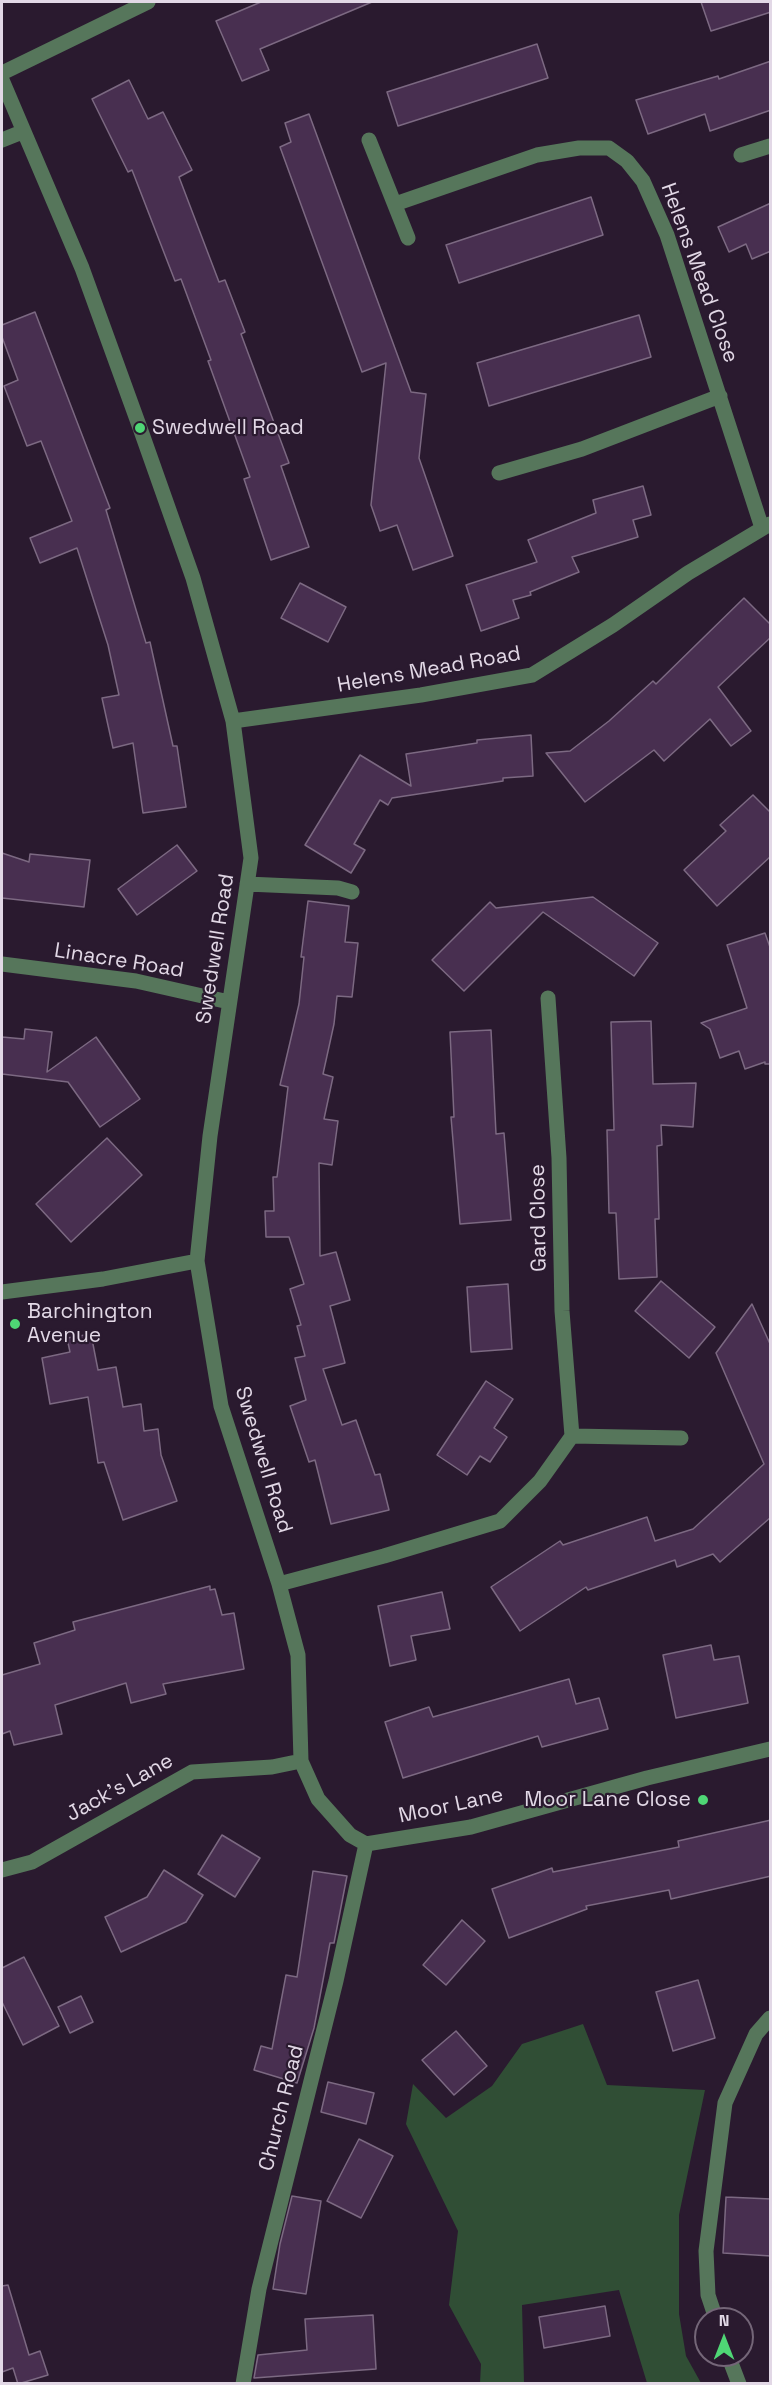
<!DOCTYPE html>
<style>
body{margin:0}
#map{position:relative;width:772px;height:2385px;overflow:hidden;background:#2a1a2f;font-family:"Space Grotesk",sans-serif}
canvas{display:block}
.frame{position:absolute;inset:0;border:3px solid #e2d8e6;pointer-events:none}
.north{position:absolute;left:694px;top:2307px;width:60px;height:60px;box-sizing:border-box;background:#2a1a2f;border:2px solid #746678;border-radius:50%;rotate:0deg;font-size:16px;font-weight:700;line-height:24px;text-align:center;color:#e2d8e6}
.north::after{content:'';display:block;margin:auto;width:21px;height:27px;background:#4fd675;clip-path:polygon(50% 0,100% 100%,50% 72%,0 100%)}
</style>
<div id="map">
<canvas width="772" height="2385"></canvas>
<div class="frame"></div>
<div class="north">N</div>
</div>
<script>
const c = document.querySelector('canvas').getContext('2d');
c.lineJoin = 'round';
function fill(path, color) { c.fillStyle = color; c.fill(path, 'evenodd'); }
const toPath = rows => new Path2D(rows.map(r => 'M' + r).join(''));
function trace(path, color, width, dash) { c.strokeStyle = color; c.lineWidth = width; c.lineCap = dash ? 'butt' : 'round'; c.setLineDash(dash || []); c.stroke(path); }
function write(font, color, halo, rows, align = 'center') {
  c.font = font + ' "Space Grotesk",sans-serif'; c.lineWidth = 4.5; c.setLineDash([]); c.textBaseline = 'middle'; c.strokeStyle = halo; c.fillStyle = color; for (const [text, x, y, turn = 0] of rows) {
    c.save(); c.translate(x, y); c.rotate((+turn || 0) * Math.PI / 180); c.textAlign = isNaN(turn) ? turn : align; if (halo) c.strokeText(text, 0, 0); c.fillText(text, 0, 0); c.restore();
  }
}
fill(toPath([
 [583,2024,607,2085,705,2090,679,2215,679,2314,686,2356,701,2383,647,2383,619,2290,522,2305,524,2383,480,2383,481,2364,449,2305,458,2231,406,2124,413,2084,446,2118,492,2086,522,2044]
]), '#304e35');
const building = toPath([
 [261,2,372,2,260,49,269,70,242,81,216,21,261,2],
 [701,2,771,2,771,12,711,31,701,2],
 [537,44,548,78,398,126,387,92,537,44],
 [771,61,771,110,710,131,705,114,648,134,636,100,718,76,719,79,771,61],
 [129,80,148,119,163,112,192,170,179,177,219,282,225,280,245,332,241,334,289,463,281,466,309,547,271,560,244,479,250,477,208,361,211,360,181,279,175,281,132,170,128,172,92,99,129,80],
 [309,114,411,392,426,394,419,458,453,556,413,570,397,525,380,531,371,505,386,363,362,372,280,147,291,142,285,123,309,114],
 [591,197,603,235,459,283,446,245,591,197],
 [771,203,771,251,752,259,746,244,729,252,718,227,771,203],
 [35,312,110,508,106,510,146,643,150,642,173,746,177,746,186,807,143,813,133,743,113,748,102,698,119,695,108,645,77,548,40,563,30,538,72,521,41,441,27,446,4,386,18,380,2,337,2,325,35,312],
 [639,315,651,357,489,406,477,363,639,315],
 [643,486,651,515,633,520,638,537,572,557,579,572,530,592,531,595,513,600,519,618,481,631,466,585,537,562,528,540,596,513,593,500,643,486],
 [300,583,346,607,328,642,281,618,300,583],
 [744,598,771,625,771,637,718,687,751,731,731,746,710,719,664,761,654,750,585,802,546,753,570,751,609,721,653,681,656,684,744,598],
 [531,735,533,776,503,778,503,781,392,798,388,805,380,800,354,844,365,850,351,873,305,845,360,755,411,786,406,754,477,743,477,740,531,735],
 [753,795,771,813,771,856,717,906,684,870,726,831,720,825,753,795],
 [177,845,197,871,137,915,118,889,177,845],
 [2,853,29,862,30,854,90,860,84,907,2,898,2,853],
 [593,897,658,943,634,976,543,912,464,991,432,960,490,902,496,908,593,897],
 [308,901,349,906,345,942,358,943,352,997,337,996,334,1024,323,1074,333,1077,324,1119,338,1121,332,1165,319,1163,320,1256,336,1252,350,1300,330,1306,345,1363,323,1369,342,1425,356,1420,375,1475,380,1474,389,1510,331,1524,315,1460,309,1462,290,1406,306,1400,295,1358,305,1356,297,1326,301,1325,290,1289,304,1284,289,1237,266,1237,265,1211,274,1211,273,1177,277,1177,288,1087,280,1085,299,1004,304,957,301,957,308,901],
 [765,933,771,950,771,1064,765,1064,765,1062,745,1069,739,1051,720,1058,710,1029,701,1023,747,1008,727,945,765,933],
 [651,1021,653,1084,696,1083,693,1127,661,1125,662,1145,657,1146,659,1219,655,1219,657,1277,619,1279,616,1213,609,1213,607,1130,614,1130,611,1022,651,1021],
 [25,1029,52,1032,47,1072,96,1037,140,1099,100,1127,68,1082,2,1074,2,1037,24,1039,25,1029],
 [491,1030,496,1134,504,1133,511,1220,460,1224,451,1117,454,1117,450,1032,491,1030],
 [107,1138,142,1175,71,1242,36,1204,107,1138],
 [661,1281,715,1327,689,1358,635,1311,661,1281],
 [508,1284,512,1349,471,1352,467,1287,508,1284],
 [752,1304,771,1346,771,1517,720,1562,713,1554,677,1567,675,1560,588,1590,586,1587,520,1631,491,1587,560,1541,563,1545,647,1517,655,1541,693,1529,764,1464,716,1353,752,1304],
 [91,1334,98,1370,116,1367,123,1407,141,1404,144,1431,158,1429,161,1455,177,1501,123,1520,104,1462,98,1463,88,1397,50,1404,42,1358,70,1352,67,1338,91,1334],
 [486,1381,513,1399,494,1428,507,1437,490,1462,480,1456,467,1475,437,1455,486,1381],
 [210,1586,210,1590,215,1589,222,1615,234,1613,244,1669,163,1684,166,1694,131,1703,126,1683,55,1705,62,1734,14,1745,10,1731,2,1734,2,1675,40,1664,34,1643,75,1630,73,1622,210,1586],
 [442,1592,450,1629,411,1636,416,1660,390,1666,378,1606,442,1592],
 [711,1645,714,1660,739,1656,748,1703,676,1718,663,1655,711,1645],
 [569,1679,576,1704,599,1698,608,1729,542,1747,538,1736,403,1778,385,1722,429,1707,433,1717,569,1679],
 [771,1820,771,1876,671,1899,669,1890,586,1906,587,1909,509,1938,492,1889,552,1868,553,1872,679,1847,678,1841,771,1820],
 [222,1835,260,1858,235,1897,198,1874,222,1835],
 [164,1870,203,1895,186,1922,121,1952,105,1917,147,1897,164,1870],
 [313,1871,347,1876,334,1943,330,1943,314,2028,297,2083,254,2070,261,2046,272,2049,286,1975,297,1977,313,1871],
 [462,1920,485,1941,446,1985,423,1965,462,1920],
 [24,1957,59,2026,23,2045,2,2002,2,1968,24,1957],
 [698,1980,715,2038,673,2051,656,1992,698,1980],
 [81,1996,93,2022,70,2033,58,2007,81,1996],
 [456,2031,487,2066,454,2095,422,2060,456,2031],
 [328,2082,374,2093,366,2124,321,2112,328,2082],
 [359,2139,393,2156,361,2218,327,2201,359,2139],
 [292,2196,321,2201,306,2294,273,2289,280,2244,292,2196],
 [726,2197,771,2199,771,2256,723,2253,726,2197],
 [8,2285,29,2355,40,2351,48,2375,18,2384,13,2368,2,2372,2,2286,8,2285],
 [605,2306,610,2336,544,2348,539,2317,605,2306],
 [373,2315,376,2369,254,2378,258,2355,307,2350,305,2319,373,2315]
]);
fill(building, '#482f50');
trace(building, '#7c6982', 1.5);
trace(toPath([
 [2,73,148,2],
 [2,80,82,268,140,428,193,578,233,721,251,858,210,1136,197,1261,221,1406,279,1584,298,1655,301,1761,318,1799,350,1835,366,1844,471,1827,647,1778,770,1749],
 [2,140,22,132],
 [369,140,408,238],
 [741,155,770,146],
 [395,204,537,155,579,148,609,148,627,161,643,181,667,235,762,528],
 [499,473,582,449,720,396],
 [233,721,421,695,532,675,613,625,688,573,770,524],
 [247,884,338,888,352,892],
 [2,964,136,981,229,1002],
 [2,1292,103,1279,197,1261],
 [572,1436,681,1438],
 [279,1584,384,1556,500,1521,540,1481,572,1436,562,1311,559,1158,548,998],
 [2,1870,32,1862,192,1772,272,1767,301,1761],
 [716,2319,708,2295,706,2251,725,2103,756,2034,770,2018],
 [728,2355,739,2384],
 [243,2384,259,2289,336,1981,366,1844]
]), '#56765b', 15);
for (const [x, y, r, color] of [
 [140,428,6,"#4fd675"],
 [15,1324,6,"#4fd675"],
 [703,1800,6,"#4fd675"]
]) { const dot = new Path2D(); dot.arc(x, y, r, 0, 2 * Math.PI); c.fillStyle = color; c.fill(dot); trace(dot, '#2a1a2f', 2); }
write('21px', '#e2d8e6', '#2a1a2f', [
 ["Helens Mead Close",699,273,70],
 ["Helens Mead Road",429,670,-10],
 ["Swedwell Road",216,949,-81],
 ["Linacre Road",119,961,9],
 ["Gard Close",539,1218,-91],
 ["Swedwell Road",263,1460,73],
 ["Jack's Lane",120,1788,-29],
 ["Moor Lane",451,1806,-12],
 ["Church Road",282,2108,-76]
]);
write('21px', '#e2d8e6', '#2a1a2f', [
 ["Swedwell Road",152,428],
 ["Barchington",27,1312],
 ["Avenue",27,1336],
 ["Moor Lane Close",691,1800,"right"]
], 'left');
</script>
